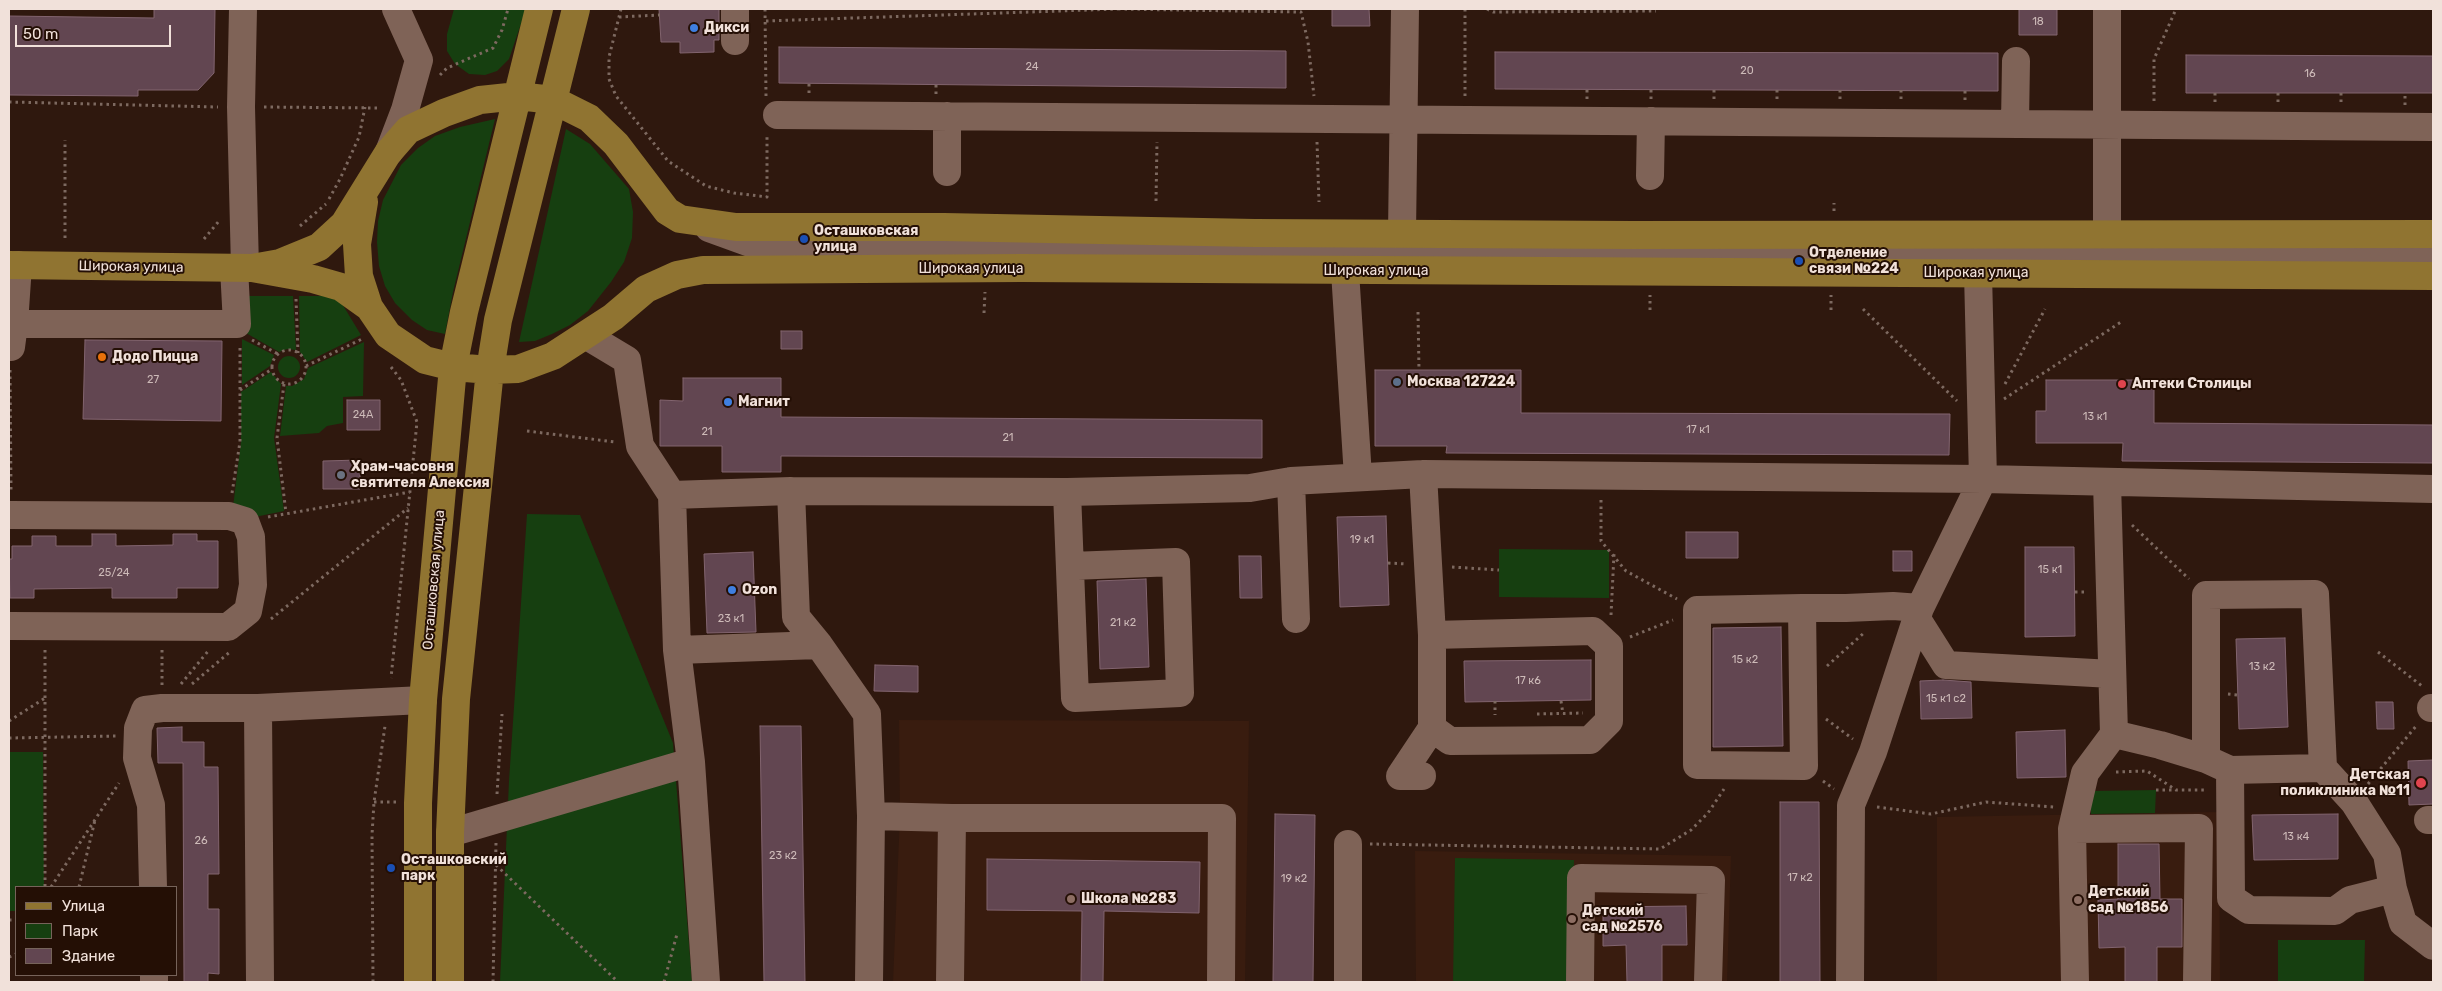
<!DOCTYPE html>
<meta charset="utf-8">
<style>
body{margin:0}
#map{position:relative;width:2442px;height:991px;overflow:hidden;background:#2f180e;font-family:Rubik,sans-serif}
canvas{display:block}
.frame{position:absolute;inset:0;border:10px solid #f1e1da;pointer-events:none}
.legend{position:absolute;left:15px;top:886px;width:162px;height:90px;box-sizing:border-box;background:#240f05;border:1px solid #76635a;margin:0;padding:6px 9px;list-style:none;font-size:15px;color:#f1e1da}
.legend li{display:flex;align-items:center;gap:10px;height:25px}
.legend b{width:25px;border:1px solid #76635a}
.scale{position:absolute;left:15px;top:25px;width:156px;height:22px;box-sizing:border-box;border:2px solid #f1e1da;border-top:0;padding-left:6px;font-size:15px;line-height:18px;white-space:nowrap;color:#f1e1da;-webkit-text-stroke:4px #240f05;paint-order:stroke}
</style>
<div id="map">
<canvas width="2442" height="991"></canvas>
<div class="frame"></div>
<ul class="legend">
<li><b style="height:6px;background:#907431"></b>Улица</li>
<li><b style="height:14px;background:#163f10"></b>Парк</li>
<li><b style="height:14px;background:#624651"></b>Здание</li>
</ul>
<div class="scale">50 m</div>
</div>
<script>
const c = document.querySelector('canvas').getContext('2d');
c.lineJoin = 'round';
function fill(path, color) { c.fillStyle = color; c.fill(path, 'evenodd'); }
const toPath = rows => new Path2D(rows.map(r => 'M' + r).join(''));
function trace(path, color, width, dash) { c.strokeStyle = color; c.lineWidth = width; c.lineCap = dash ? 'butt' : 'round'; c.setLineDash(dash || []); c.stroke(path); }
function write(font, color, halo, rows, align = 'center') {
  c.font = font + ' Rubik,sans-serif'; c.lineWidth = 4; c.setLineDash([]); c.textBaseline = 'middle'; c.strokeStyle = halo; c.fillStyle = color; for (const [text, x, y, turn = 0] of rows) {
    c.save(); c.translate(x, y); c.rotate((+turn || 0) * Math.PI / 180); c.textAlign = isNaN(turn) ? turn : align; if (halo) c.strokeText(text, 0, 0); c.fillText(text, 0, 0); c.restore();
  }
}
fill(toPath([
 [899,720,1249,721,1245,982,893,982,900,815],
 [2219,812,2220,982,1937,982,1937,817],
 [1415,851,1731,856,1727,982,1416,982]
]), '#391c0f');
fill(toPath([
 [454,9,526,9,509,59,497,71,485,75,469,74,455,64,447,51,447,34],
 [495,119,453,292,445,334,427,330,412,320,395,303,385,286,379,266,377,242,378,221,383,200,401,165,418,148,435,136,460,127],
 [566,129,590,144,629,189,633,212,632,238,624,262,611,282,588,311,570,325,552,334,535,341,519,342],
 [248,296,293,296,296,350,287,349,279,352,246,333],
 [299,296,327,296,341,302,361,335,307,362,300,352],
 [242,339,274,355,270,366,242,385],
 [364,342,363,396,343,397,343,423,327,426,319,433,280,436,286,386,292,386,304,379,308,368],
 '278 367a11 11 0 1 1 22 0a11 11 0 1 1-22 0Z',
 [271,372,281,384,274,438,284,511,245,519,232,515,241,442,241,392],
 [527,514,580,515,673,743,692,982,500,982,509,781],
 [1499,549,1609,550,1609,598,1499,597],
 [9,752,43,752,44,887,16,887,16,911,9,911],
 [2156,790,2155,813,2091,814,2091,791],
 [1455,858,1574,860,1571,982,1453,982],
 [2278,940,2365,940,2364,982,2278,982]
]), '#163f10');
const building = toPath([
 [154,9,215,9,214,73,198,90,138,90,138,96,9,95,9,16,154,18,154,9],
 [659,9,719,9,719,40,714,40,714,52,680,53,680,42,661,42,659,9],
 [1332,9,1369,9,1370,26,1332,26,1332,9],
 [2019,9,2057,9,2057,35,2019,35,2019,9],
 [779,47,1286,51,1286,88,779,83,779,47],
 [1495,52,1998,53,1998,91,1495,89,1495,52],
 [2186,55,2433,56,2433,93,2186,93,2186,55],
 [781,331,802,331,802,349,781,349,781,331],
 [85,340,222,341,221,421,83,419,85,340],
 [1375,370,1521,370,1521,413,1950,414,1949,455,1446,453,1447,446,1375,446,1375,370],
 [683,378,781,378,781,417,1262,420,1262,458,781,456,781,472,722,472,722,446,660,446,660,400,683,401,683,378],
 [2046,380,2154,380,2154,423,2433,425,2433,463,2122,461,2123,443,2036,443,2036,411,2046,411,2046,380],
 [347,400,380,400,380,430,347,430,347,400],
 [360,460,360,489,323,489,323,461,360,460],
 [1386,516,1389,605,1340,607,1337,517,1386,516],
 [1686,532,1738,532,1738,558,1686,558,1686,532],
 [92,534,116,534,116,546,173,545,173,534,197,534,197,541,218,541,218,588,177,588,177,598,112,598,112,588,34,589,34,598,10,598,9,559,12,559,12,546,32,546,32,536,56,536,56,546,92,546,92,534],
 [2025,547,2074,547,2075,636,2025,637,2025,547],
 [1893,551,1912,551,1912,571,1893,571,1893,551],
 [753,552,756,632,707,633,704,554,753,552],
 [1239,556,1261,556,1262,598,1240,598,1239,556],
 [1146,579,1149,667,1100,669,1097,581,1146,579],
 [1781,627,1783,746,1713,747,1713,628,1781,627],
 [2285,638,2288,727,2239,729,2236,639,2285,638],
 [1591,660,1591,700,1465,702,1464,661,1591,660],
 [875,665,918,666,918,692,874,691,875,665],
 [1943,680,1971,682,1972,718,1921,719,1920,681,1943,680],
 [2376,702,2393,702,2394,729,2377,729,2376,702],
 [760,726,801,726,805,982,764,982,760,726],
 [182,727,182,742,204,742,204,767,218,767,219,874,208,874,208,909,219,909,219,974,208,973,208,982,184,982,183,763,158,763,157,728,182,727],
 [2065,730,2066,777,2017,778,2016,732,2065,730],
 [2433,760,2433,804,2409,805,2408,761,2433,760],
 [1780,802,1819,802,1820,982,1780,982,1780,802],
 [1275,814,1315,815,1313,982,1273,982,1275,814],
 [2338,814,2338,859,2254,860,2252,815,2338,814],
 [2118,844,2159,844,2160,899,2182,899,2182,947,2157,947,2157,982,2125,982,2125,947,2099,948,2098,900,2118,899,2118,844],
 [987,859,1200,862,1199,913,1104,911,1103,982,1081,982,1082,911,987,910,987,859],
 [1686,906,1687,945,1662,945,1662,982,1627,982,1626,945,1603,946,1603,907,1686,906]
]);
fill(building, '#624651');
trace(building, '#82646f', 1);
trace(toPath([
 [621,9,609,57,609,79,616,96,668,161,706,186,734,193,767,197,767,137],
 [765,9,766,96],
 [1118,9,1301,12,1308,42,1314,96],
 [1465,9,1465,97],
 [1487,9,1493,12,1656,11],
 [619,17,660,15],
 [766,21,1118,9],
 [440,75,447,68,493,48,502,30,508,9],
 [1587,90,1587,99],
 [1714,90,1714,99],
 [1777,90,1777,99],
 [1840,90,1840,100],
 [1901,90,1901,99],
 [1965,91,1965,100],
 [809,93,809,84],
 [2215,93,2215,102],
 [2341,93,2341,102],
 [936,94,936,85],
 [1651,99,1651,90],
 [2154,101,2154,59,2176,9],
 [9,102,218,107],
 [2278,102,2278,93],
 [2405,105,2405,93],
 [264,107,381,108],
 [1317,142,1319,202],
 [329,199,340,179,359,137,365,107],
 [1156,201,1157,142],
 [1834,211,1834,203],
 [300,226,326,204],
 [65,238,65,140],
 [204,239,219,221],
 [296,299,298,353],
 [1863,309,1957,401],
 [1650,310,1650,295],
 [1831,310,1831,295],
 [1418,312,1419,370],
 [984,313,985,292],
 [252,340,278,354],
 '272 367a17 17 0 1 1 34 0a17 17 0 1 1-34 0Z',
 [306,366,362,339],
 [391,367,401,380,417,422,391,678],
 [10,370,11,491],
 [284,384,277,438,286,513],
 [2005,384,2045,309],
 [240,390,272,369],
 [2004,399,2121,322],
 [527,431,615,442],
 [232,493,240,442,240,348],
 [1601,500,1601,541,1626,571,1677,599],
 [268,517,410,492],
 [2132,525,2189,579],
 [1388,563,1406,564],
 [1452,567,1499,570],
 [2075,592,2087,592],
 [1611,615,1614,554],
 [271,619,408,508],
 [1630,637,1673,620],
 [45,650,45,887],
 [162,650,162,686],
 [2378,652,2422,686],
 [1827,666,1865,632],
 [181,684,209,650],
 [192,684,231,651],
 [2228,694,2238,695],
 [1495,701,1495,715],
 [1561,701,1563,714],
 [1537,714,1583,713],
 [1826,719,1853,739],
 [9,721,45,698],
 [9,738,116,736],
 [2116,772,2147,771,2176,790,2207,790],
 [1823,781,1834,789],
 [2368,784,2417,725],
 [2156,790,2175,790],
 [497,794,502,714],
 [374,802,396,802],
 [1877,807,1931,814,1986,802,2054,807],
 [1370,844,1660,849,1691,830,1708,813,1724,789],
 [496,865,618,982],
 [51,887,119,783],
 [79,887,95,820],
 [9,920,16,920],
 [9,957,16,954],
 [373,982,372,835,374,802,385,726],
 [493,982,496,843],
 [664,982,677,934]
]), '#7d6960', 3, [2.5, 4]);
trace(toPath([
 [243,9,241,107,245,268],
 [735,9,735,41],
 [2107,9,2107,233],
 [777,115,2433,127],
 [2015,123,2016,61],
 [389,152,405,110,419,60,396,9],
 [947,172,947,116],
 [1650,176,1651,121],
 [709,228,767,249,1274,248,2433,255],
 [1402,233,1405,9],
 [1345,271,1358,477],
 [14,324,237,324,234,268],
 [587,336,627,360,640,446,672,495,677,650],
 [9,347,11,347,14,324,18,265],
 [1291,481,1296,619],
 [2107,482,2114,734,2160,745,2206,759,2230,770,2323,768,2315,594,2206,595,2206,759],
 [791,491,1067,492,1250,488,1291,481,1423,474,1983,479,2433,489],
 [1067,492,1075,698,1180,693,1176,562,1071,566],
 [672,495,791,491,796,617,819,645,867,714,871,816,869,982],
 [9,515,229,516,245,521,251,537,253,585,248,611,228,627,9,626],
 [1802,608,1804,766,1697,765,1697,610,1802,608,1846,608,1893,606,1920,608],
 [1917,619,1946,665,2112,674],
 [1432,635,1593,631,1609,646,1609,721,1590,740,1450,741,1432,728],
 [258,708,260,982],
 [2431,708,2433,708],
 [2323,768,2354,802,2387,854,2393,889,2403,923,2433,946],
 [2230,770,2231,898,2249,910,2335,911,2350,900,2393,889],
 [1422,776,1400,776,1432,728,1432,635,1423,474],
 [871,816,952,818,1222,818,1221,982],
 [2428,820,2433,820],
 [2072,829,2085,773,2114,734],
 [450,833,691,762],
 [1348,844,1348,982],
 [153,887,151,805,137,758,138,728,145,710,162,708,258,708,423,700],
 [154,975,154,982],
 [706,982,691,762,677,650,819,645],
 [950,982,952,818],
 [1580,982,1581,878,1711,880,1708,982],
 [1850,982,1851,805,1873,752,1920,608,1983,479,1978,273],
 [2075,982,2072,829,2199,828,2197,982]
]), '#7f6357', 28);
trace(toPath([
 [364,202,357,244,359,276,369,307,388,335,425,360,453,367,490,370,518,369,553,356,613,317,646,289,677,275,703,270,1022,268,2433,276],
 [9,265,252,268,313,279,341,287,369,307],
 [252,268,280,263,319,247,344,224,388,153,408,130,444,113,480,100,518,96,553,100,589,118,616,144,667,211,680,219,736,227,944,227,1255,233,1633,235,2433,234],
 [418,982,418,803,423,700,453,367,464,312,539,9],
 [450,982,450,833,456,699,490,370,498,320,576,9]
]), '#907431', 28);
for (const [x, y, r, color] of [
 [694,28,5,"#3f7fe0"],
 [804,239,5,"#1a4fb4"],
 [1799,261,5,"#1a4fb4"],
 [102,357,5,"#e8710a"],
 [1397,382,5,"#5c6f8a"],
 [2122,384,5,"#e0444e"],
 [728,402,5,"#3f7fe0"],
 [341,475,5,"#6b7280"],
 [732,590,5,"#3f7fe0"],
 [2421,783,6,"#e0444e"],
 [391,868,5,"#1a4fb4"],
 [1071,899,5,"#8d6e63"],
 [2078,900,5,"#8d6e63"],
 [1572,919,5,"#8d6e63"]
]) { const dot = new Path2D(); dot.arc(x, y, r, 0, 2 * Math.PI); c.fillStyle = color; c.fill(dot); trace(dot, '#240f05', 2); }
write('11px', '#cdbab8', null, [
 ["18",2038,22],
 ["24",1032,67],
 ["20",1747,71],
 ["16",2310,74],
 ["27",153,380],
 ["24А",363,415],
 ["13 к1",2095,417],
 ["17 к1",1698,430],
 ["21",707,432],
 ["21",1008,438],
 ["19 к1",1362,540],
 ["15 к1",2050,570],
 ["25/24",114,573],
 ["23 к1",731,619],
 ["21 к2",1123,623],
 ["15 к2",1745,660],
 ["13 к2",2262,667],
 ["17 к6",1528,681],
 ["15 к1 с2",1946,699],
 ["13 к4",2296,837],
 ["26",201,841],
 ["23 к2",783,856],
 ["17 к2",1800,878],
 ["19 к2",1294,879]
]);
write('bold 14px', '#f1e1da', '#240f05', [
 ["Дикси",704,28],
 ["Осташковская",814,231],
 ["улица",814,247],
 ["Отделение",1809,253],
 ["связи №224",1809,269],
 ["Додо Пицца",112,357],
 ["Москва 127224",1407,382],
 ["Аптеки Столицы",2132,384],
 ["Магнит",738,402],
 ["Храм-часовня",351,467],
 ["святителя Алексия",351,483],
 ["Ozon",742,590],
 ["Детская",2410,775,"right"],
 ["поликлиника №11",2410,791,"right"],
 ["Осташковский",401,860],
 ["парк",401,876],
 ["Детский",2088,892],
 ["сад №1856",2088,908],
 ["Школа №283",1081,899],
 ["Детский",1582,911],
 ["сад №2576",1582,927]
], 'left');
write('14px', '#f1e1da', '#240f05', [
 ["Широкая улица",131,267,1],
 ["Широкая улица",971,269],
 ["Широкая улица",1376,271],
 ["Широкая улица",1976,273],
 ["Осташковская улица",434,580,-85]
]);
</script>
